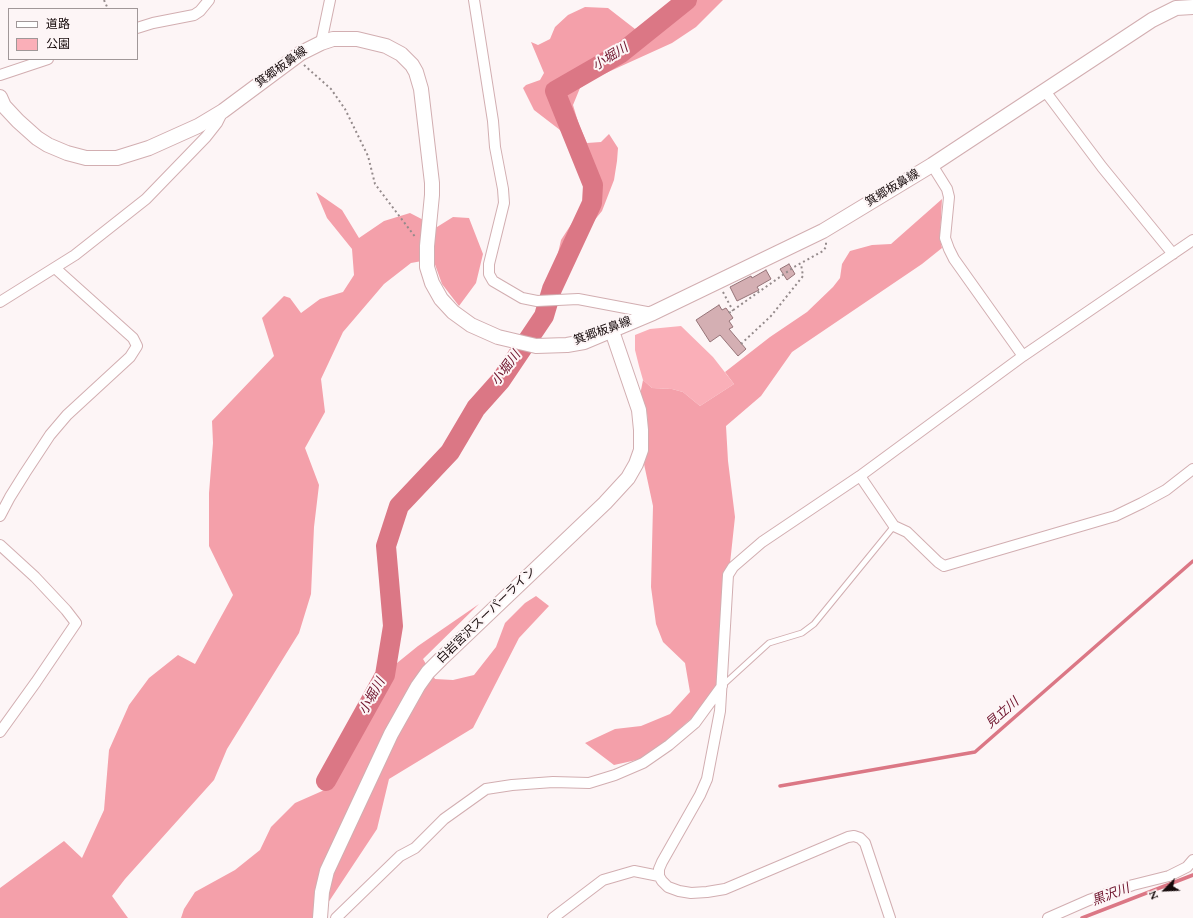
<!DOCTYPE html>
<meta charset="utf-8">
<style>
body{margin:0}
#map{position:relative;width:1193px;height:918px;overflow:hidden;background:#fdf5f6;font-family:Spectral,"Noto Sans JP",serif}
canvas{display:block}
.legend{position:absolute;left:8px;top:8px;width:130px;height:52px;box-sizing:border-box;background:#fdf5f6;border:1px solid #a09798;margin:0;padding:5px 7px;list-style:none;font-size:12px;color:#15090a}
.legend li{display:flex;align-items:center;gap:8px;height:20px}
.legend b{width:20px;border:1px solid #a09798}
.north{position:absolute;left:1145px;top:870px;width:40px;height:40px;-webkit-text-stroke:3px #fdf5f6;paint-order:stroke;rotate:246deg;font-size:11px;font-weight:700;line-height:16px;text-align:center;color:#15090a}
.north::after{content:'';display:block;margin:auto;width:14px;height:18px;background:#15090a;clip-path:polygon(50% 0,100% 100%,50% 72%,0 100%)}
</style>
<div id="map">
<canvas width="1193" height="918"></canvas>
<ul class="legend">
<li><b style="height:5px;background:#fff"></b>道路</li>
<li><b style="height:11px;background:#faafb8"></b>公園</li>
</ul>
<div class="north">N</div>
</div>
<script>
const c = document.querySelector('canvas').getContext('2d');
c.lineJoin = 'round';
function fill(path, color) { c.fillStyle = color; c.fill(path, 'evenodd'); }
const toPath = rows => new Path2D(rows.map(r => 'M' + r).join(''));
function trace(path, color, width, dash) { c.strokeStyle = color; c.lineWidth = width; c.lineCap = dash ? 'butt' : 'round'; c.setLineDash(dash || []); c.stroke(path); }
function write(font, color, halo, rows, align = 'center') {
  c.font = font + ' Spectral,"Noto Sans JP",serif'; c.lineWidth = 4; c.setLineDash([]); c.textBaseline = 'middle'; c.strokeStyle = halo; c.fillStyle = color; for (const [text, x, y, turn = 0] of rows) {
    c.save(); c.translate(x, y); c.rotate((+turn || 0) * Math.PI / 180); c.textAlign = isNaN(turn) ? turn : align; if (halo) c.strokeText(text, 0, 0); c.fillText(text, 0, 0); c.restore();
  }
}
fill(toPath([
 [681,326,713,357,734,384,700,406,683,392,672,389,652,388,643,380,639,366,635,350,635,335,650,329]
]), '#faafb8');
fill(toPath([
 [685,0,723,0,696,27,672,43,595,78,580,88,573,105,579,125,587,143,601,142,609,134,618,148,617,161,614,180,602,211,593,222,569,274,564,279,559,281,554,271,561,240,583,206,587,187,568,139,560,130,534,110,523,88,526,85,540,80,544,73,531,42,538,45,550,39,555,27,568,15,585,7,608,8,635,29],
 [316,192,342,210,359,238,384,221,410,213,437,227,453,217,469,218,483,254,476,283,459,306,442,284,433,259,411,263,384,284,343,332,321,379,325,412,305,448,319,485,314,527,311,594,299,633,227,749,214,780,125,879,112,896,128,918,0,918,0,888,64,841,82,858,104,810,109,750,129,705,149,678,178,655,195,664,233,595,209,546,209,493,213,443,212,421,274,356,262,318,284,296,290,298,301,313,320,299,343,292,354,275,352,249,327,218],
 [942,199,940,239,942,248,922,264,792,352,761,396,726,426,728,461,735,517,717,684,693,717,667,740,641,759,614,765,585,743,615,729,641,726,670,714,690,692,685,663,663,642,656,624,651,587,653,506,644,464,649,448,647,413,640,395,643,380,652,388,672,389,683,392,700,406,734,384,725,372,770,337,807,312,833,287,840,278,842,264,850,251,872,245,891,244],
 [536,596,549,606,519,638,473,728,389,779,377,829,318,918,181,918,184,909,195,892,235,870,260,850,271,827,295,803,329,788,397,663,418,646,479,604,423,659,435,679,453,680,474,675,496,647,505,623,525,603]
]), '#f4a0aa');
trace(toPath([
 [780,786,975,752,1193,561],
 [1082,918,1193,875]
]), '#db7785', 3.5);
trace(toPath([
 [326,781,385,675,393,626,386,546,399,506,450,452,476,408,501,380,544,316,552,289,592,203,593,185,555,91,621,53,687,0]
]), '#db7785', 20);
const building = toPath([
 [789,264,795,274,787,280,780,269,789,264],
 [766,270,771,279,757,287,759,290,737,301,730,287,751,276,752,278,766,270],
 [719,305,722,310,726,308,733,318,729,321,733,327,729,329,746,349,738,356,720,335,710,342,696,320,719,305]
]);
fill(building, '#d4afb3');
trace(building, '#957377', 1);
const lane = toPath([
 [723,685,769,643,802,633,814,624,894,526]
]);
const street = toPath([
 [474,0,493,121,495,147,503,189,504,203,489,264,489,274,493,281,522,298,537,301,578,299,652,313],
 [137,28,153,23,194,15,200,11,209,0],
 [321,43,330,0],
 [0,75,48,59],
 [1045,91,1102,167,1173,254],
 [932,165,947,189,949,197,945,238,949,249,954,259,1023,356],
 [0,302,75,255,146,199,206,137,217,123,223,111],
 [860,476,894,526,907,532,938,562,944,566,1115,516,1142,503,1166,490,1193,469],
 [0,516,10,497,25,473,50,435,67,415,130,357,137,346,133,338,55,268],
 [0,545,35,577,66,610,76,623,36,682,0,732],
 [336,918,400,856,415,848,444,819,486,789,512,785,553,782,589,783,615,775,643,763,669,745,695,723,722,686],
 [553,918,603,880,634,871,659,876],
 [890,918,865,843,860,838,854,836,848,837,725,889,707,892,691,893,679,891,668,887,662,881,659,876,659,869,662,862,700,795,707,779,720,711,728,575,733,567,762,542,860,476,1023,356,1193,240],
 [1048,918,1089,900,1133,885,1169,876,1187,867,1193,860]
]);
const secondary = toPath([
 [0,97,4,106,18,121,37,138,48,145,67,153,86,158,117,158,149,148,198,126,223,111,301,53,321,43,333,39,357,39,386,46,401,54,412,65,416,72,421,89,432,183,432,195,427,246,427,267,432,283,441,299,453,312,471,325,498,337,536,346,567,345,584,342,653,313,823,231,932,165,1152,20,1176,8,1193,7],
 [320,918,322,892,327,871,391,734,418,686,428,672,441,659,605,503,628,478,636,464,641,450,641,430,639,410,612,331]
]);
trace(lane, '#d2aeb1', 7);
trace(street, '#d2aeb1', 12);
trace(secondary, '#d2aeb1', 16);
trace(toPath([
 [104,0,108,9],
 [304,65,331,89,345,109,368,156,375,184,416,238],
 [723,292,733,311],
 [729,313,794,267,823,251,826,247,826,242],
 [741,344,771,316,803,276,801,264]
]), '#948a8b', 2, [2, 3]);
trace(lane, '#fff', 5);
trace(street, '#fff', 10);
trace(secondary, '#fff', 14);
write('12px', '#15090a', '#fdf5f6', [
 ["箕郷板鼻線",282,68,-36],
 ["箕郷板鼻線",893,189,-31],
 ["箕郷板鼻線",603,332,-20],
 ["白岩宮沢スーパーライン",487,616,-44]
]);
write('italic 13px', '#6c1029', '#fdf5f6', [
 ["小堀川",611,58,-32],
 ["小堀川",507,369,-54],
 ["小堀川",373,697,-61],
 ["見立川",1003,714,-41],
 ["黒沢川",1111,896,-21]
]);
</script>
